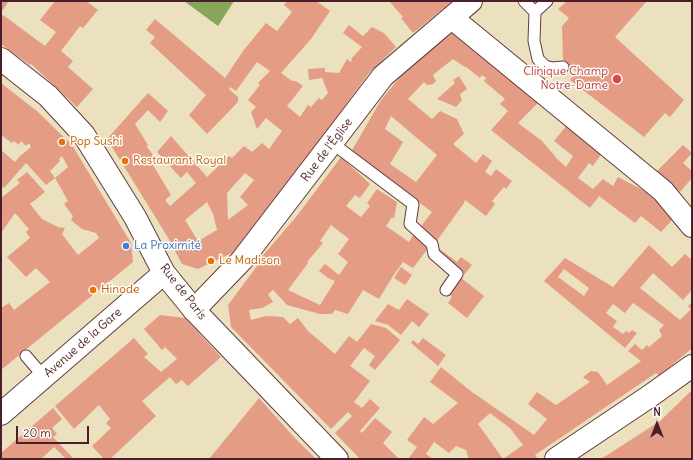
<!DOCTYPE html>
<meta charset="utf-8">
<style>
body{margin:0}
#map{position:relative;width:693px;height:460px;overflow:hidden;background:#ebe1bf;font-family:Delius,sans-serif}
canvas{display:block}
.frame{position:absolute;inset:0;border:2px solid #4a1f2b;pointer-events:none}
.north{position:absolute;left:637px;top:404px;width:40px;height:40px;-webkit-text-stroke:3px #fdfcf7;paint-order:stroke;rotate:0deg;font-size:11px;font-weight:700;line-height:16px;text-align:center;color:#4a1f2b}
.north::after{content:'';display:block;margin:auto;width:14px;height:18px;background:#4a1f2b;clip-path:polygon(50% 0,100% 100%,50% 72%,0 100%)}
.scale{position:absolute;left:16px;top:426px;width:73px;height:18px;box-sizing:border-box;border:2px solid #4a1f2b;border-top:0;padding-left:5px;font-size:12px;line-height:14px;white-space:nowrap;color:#4a1f2b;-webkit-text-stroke:3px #fdfcf7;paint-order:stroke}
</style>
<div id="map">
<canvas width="693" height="460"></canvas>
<div class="frame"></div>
<div class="north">N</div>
<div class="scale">20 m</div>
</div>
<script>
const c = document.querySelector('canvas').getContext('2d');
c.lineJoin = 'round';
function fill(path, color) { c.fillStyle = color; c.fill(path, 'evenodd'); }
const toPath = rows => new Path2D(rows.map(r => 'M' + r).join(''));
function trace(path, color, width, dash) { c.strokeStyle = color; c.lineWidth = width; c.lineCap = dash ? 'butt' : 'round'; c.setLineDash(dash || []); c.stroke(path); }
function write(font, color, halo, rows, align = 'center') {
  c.font = font + ' Delius,sans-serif'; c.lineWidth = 3; c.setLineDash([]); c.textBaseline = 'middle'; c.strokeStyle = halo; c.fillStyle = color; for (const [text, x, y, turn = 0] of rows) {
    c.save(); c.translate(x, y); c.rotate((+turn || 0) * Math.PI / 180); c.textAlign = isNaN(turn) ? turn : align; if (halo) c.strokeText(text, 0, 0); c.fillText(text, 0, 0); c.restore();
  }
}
fill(toPath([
 [184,1,234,1,218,26]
]), '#87a65a');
fill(toPath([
 [1,1,8,2,3,10,1,9],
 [55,1,86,1,98,10,83,28,80,26,61,51,73,61,68,67,93,89,77,107,31,64,30,65,1,44,1,19,3,15,45,46,56,32,40,20],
 [287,1,316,1,330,11,311,39,281,73,292,81,296,81,303,86,287,106,300,117,308,105,311,107,319,98,322,100,328,93,322,78,309,80,308,69,325,68,325,72,339,73,347,59,351,62,352,60,351,59,362,47,343,33,349,25,363,36,372,27,384,33,396,47,369,73,296,173,236,251,198,269,182,264,167,236,107,139,148,93,168,111,160,122,148,110,135,124,148,145,147,147,154,156,150,160,171,195,165,200,170,206,196,183,187,172,181,178,157,152,171,136,207,177,229,156,232,158,244,146,252,152,262,143,269,149,282,131,266,118,257,129,251,112,256,107,248,100,260,85,258,83,270,71,257,62,236,91,230,87,229,89,238,97,238,102,207,134,189,115,206,95,150,43,155,37,146,30,155,19,225,78,243,51,266,23,277,31,292,12,284,5],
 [245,173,254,180,240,197,248,205,228,220,227,193],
 [207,202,213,214,217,230,198,241,185,220],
 [389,1,453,1,413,33,401,18,403,17],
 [567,1,647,1,615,37,684,100,670,117,665,113,644,137,570,80,577,72,563,60,562,26,569,18,558,9],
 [453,33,462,35,539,102,518,123,542,141,555,156,554,156,566,167,573,156,554,141,567,125,602,153,593,166,589,163,578,178,593,189,603,179,613,186,618,177,658,198,674,218,661,232,641,216,635,223,599,196,590,208,491,130,508,111,500,104,505,99,484,81,486,78,482,75,480,78,466,67,465,67,453,59,433,75,436,81,433,84,427,85,424,82,408,99,432,119,440,111,457,119,464,134,453,144,476,163,483,154,492,161,485,172,491,176,496,169,512,181,506,189,504,187,492,201,495,204,486,216,465,200,464,203,436,242,418,230,432,212,351,152,381,100,401,76,433,47],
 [391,116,437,155,416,182,390,164,403,142,385,129],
 [459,76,467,89,460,94,462,100,456,107,437,99,455,83,453,80],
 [1,83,38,112,72,145,131,243,133,262,1,370,1,308,9,303,14,310,50,282,36,268,26,277,7,257,30,238,26,232,29,229,15,213,1,233,1,198,20,183,17,180,27,172,45,192,30,204,42,219,58,227,65,228,62,234,78,255,99,238,96,233,82,229,71,220,73,216,64,204,68,201,55,178,46,185,26,163,4,188,1,185,1,150,15,162,20,156,31,147,29,143,26,146,21,141,19,145,14,141,12,143,1,135],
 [62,156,68,167,55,178,50,171,60,161,59,159],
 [683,145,692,153,683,163,692,171,692,178,680,192,656,172],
 [341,157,370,184,360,198,355,195,346,206,361,217,370,206,367,203,377,189,397,202,394,219,392,217,386,226,409,242,414,234,429,247,413,268,403,262,393,276,379,299,363,290,348,314,335,310,332,314,320,314,287,305,273,290,268,294,273,302,262,308,249,310,251,320,266,316,283,317,290,324,298,318,308,331,335,354,349,336,357,342,371,324,386,328,400,340,375,370,369,365,375,356,364,348,350,366,341,359,370,381,354,402,362,408,370,399,380,408,360,431,362,433,375,418,392,432,383,443,399,459,360,459,335,433,352,416,348,412,331,429,231,327,228,305,260,262,259,260,296,217],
 [331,225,349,239,338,254,348,262,339,275,325,264,319,271,328,278,335,281,320,305,288,290,308,263,307,262,323,243,320,241],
 [649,245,672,267,685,254,692,260,692,290,683,300,653,273,640,288,680,320,691,309,688,306,692,302,692,348,690,350,659,376,656,373,535,455,537,457,533,459,469,459,466,450,456,446,449,453,434,442,426,454,433,459,408,459,417,447,407,440,424,417,433,424,458,403,430,382,441,367,472,392,534,435,547,419,528,404,537,392,556,405,590,382,583,377,591,371,598,372,607,385,641,361,628,351,635,344,642,350,647,345,649,347,662,336,659,330,664,325,633,303,625,313,613,304,606,313,617,321,613,327,623,334,626,331,629,333,632,330,637,333,625,348,544,281,565,258,613,287],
 [564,269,589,288,584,296,558,277],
 [490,413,510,428,523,445,503,459,478,424],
 [437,247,457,262,461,257,472,265,464,275,434,252],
 [401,267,412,275,405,285,394,278],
 [460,277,484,296,467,318,448,303,452,297,447,293],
 [407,299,429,314,419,327,412,321,401,335,388,325,375,321,388,304,399,310],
 [160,315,185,318,221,357,188,386,182,380,176,384,170,377,142,401,156,416,110,459,104,459,92,446,111,428,106,423,110,419,99,405,74,429,55,406,134,338,148,354,144,357,161,372,177,359,165,347,162,350,144,329],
 [423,338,446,355,438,366,411,343,413,340,418,344],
 [692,390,692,459,601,459,660,421],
 [259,398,293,436,316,459,209,459],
 [53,408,62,419,52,428,57,434,53,437,74,459,66,459,54,447,41,459,1,459,1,453]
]), '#e49c85');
const service = toPath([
 [524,1,535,12,547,1],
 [535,12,534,41,538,59,545,66,552,68,563,67],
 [332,143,413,204,410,224,432,244,434,254,457,274,446,290],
 [26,356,44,377]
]);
const minor = toPath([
 [452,18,663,191,692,226],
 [194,310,337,459],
 [556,459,650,396,692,366]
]);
const tertiary = toPath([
 [1,59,48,96,84,135,135,217,164,273,194,310,242,260,383,76,471,1],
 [1,414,164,273]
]);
trace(service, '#623c41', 13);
trace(minor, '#623c41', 24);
trace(tertiary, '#623c41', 24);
trace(service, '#fff', 11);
trace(minor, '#fff', 22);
trace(tertiary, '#fff', 22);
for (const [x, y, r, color] of [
 [617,79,5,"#e0444e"],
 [62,142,4,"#e8710a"],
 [125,161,4,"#e8710a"],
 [126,246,4,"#3f7fe0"],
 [211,261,4,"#e8710a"],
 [93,290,4,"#e8710a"]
]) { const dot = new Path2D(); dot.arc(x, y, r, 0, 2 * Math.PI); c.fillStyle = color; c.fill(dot); trace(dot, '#fdfcf7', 1.5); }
write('12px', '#be3a42', '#fdfcf7', [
 ["Clinique Champ",608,72],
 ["Notre-Dame",608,86]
], 'right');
write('12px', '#c56008', '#fdfcf7', [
 ["Pop Sushi",70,142],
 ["Restaurant Royal",133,161],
 ["Le Madison",219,261],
 ["Hinode",101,290]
], 'left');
write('12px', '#4a1f2b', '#fdfcf7', [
 ["Rue de l'Église",327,150,-53],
 ["Rue de Paris",183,292,52],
 ["Avenue de la Gare",83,343,-41]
]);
write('12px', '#366cbe', '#fdfcf7', [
 ["La Proximité",134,246]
], 'left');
</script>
